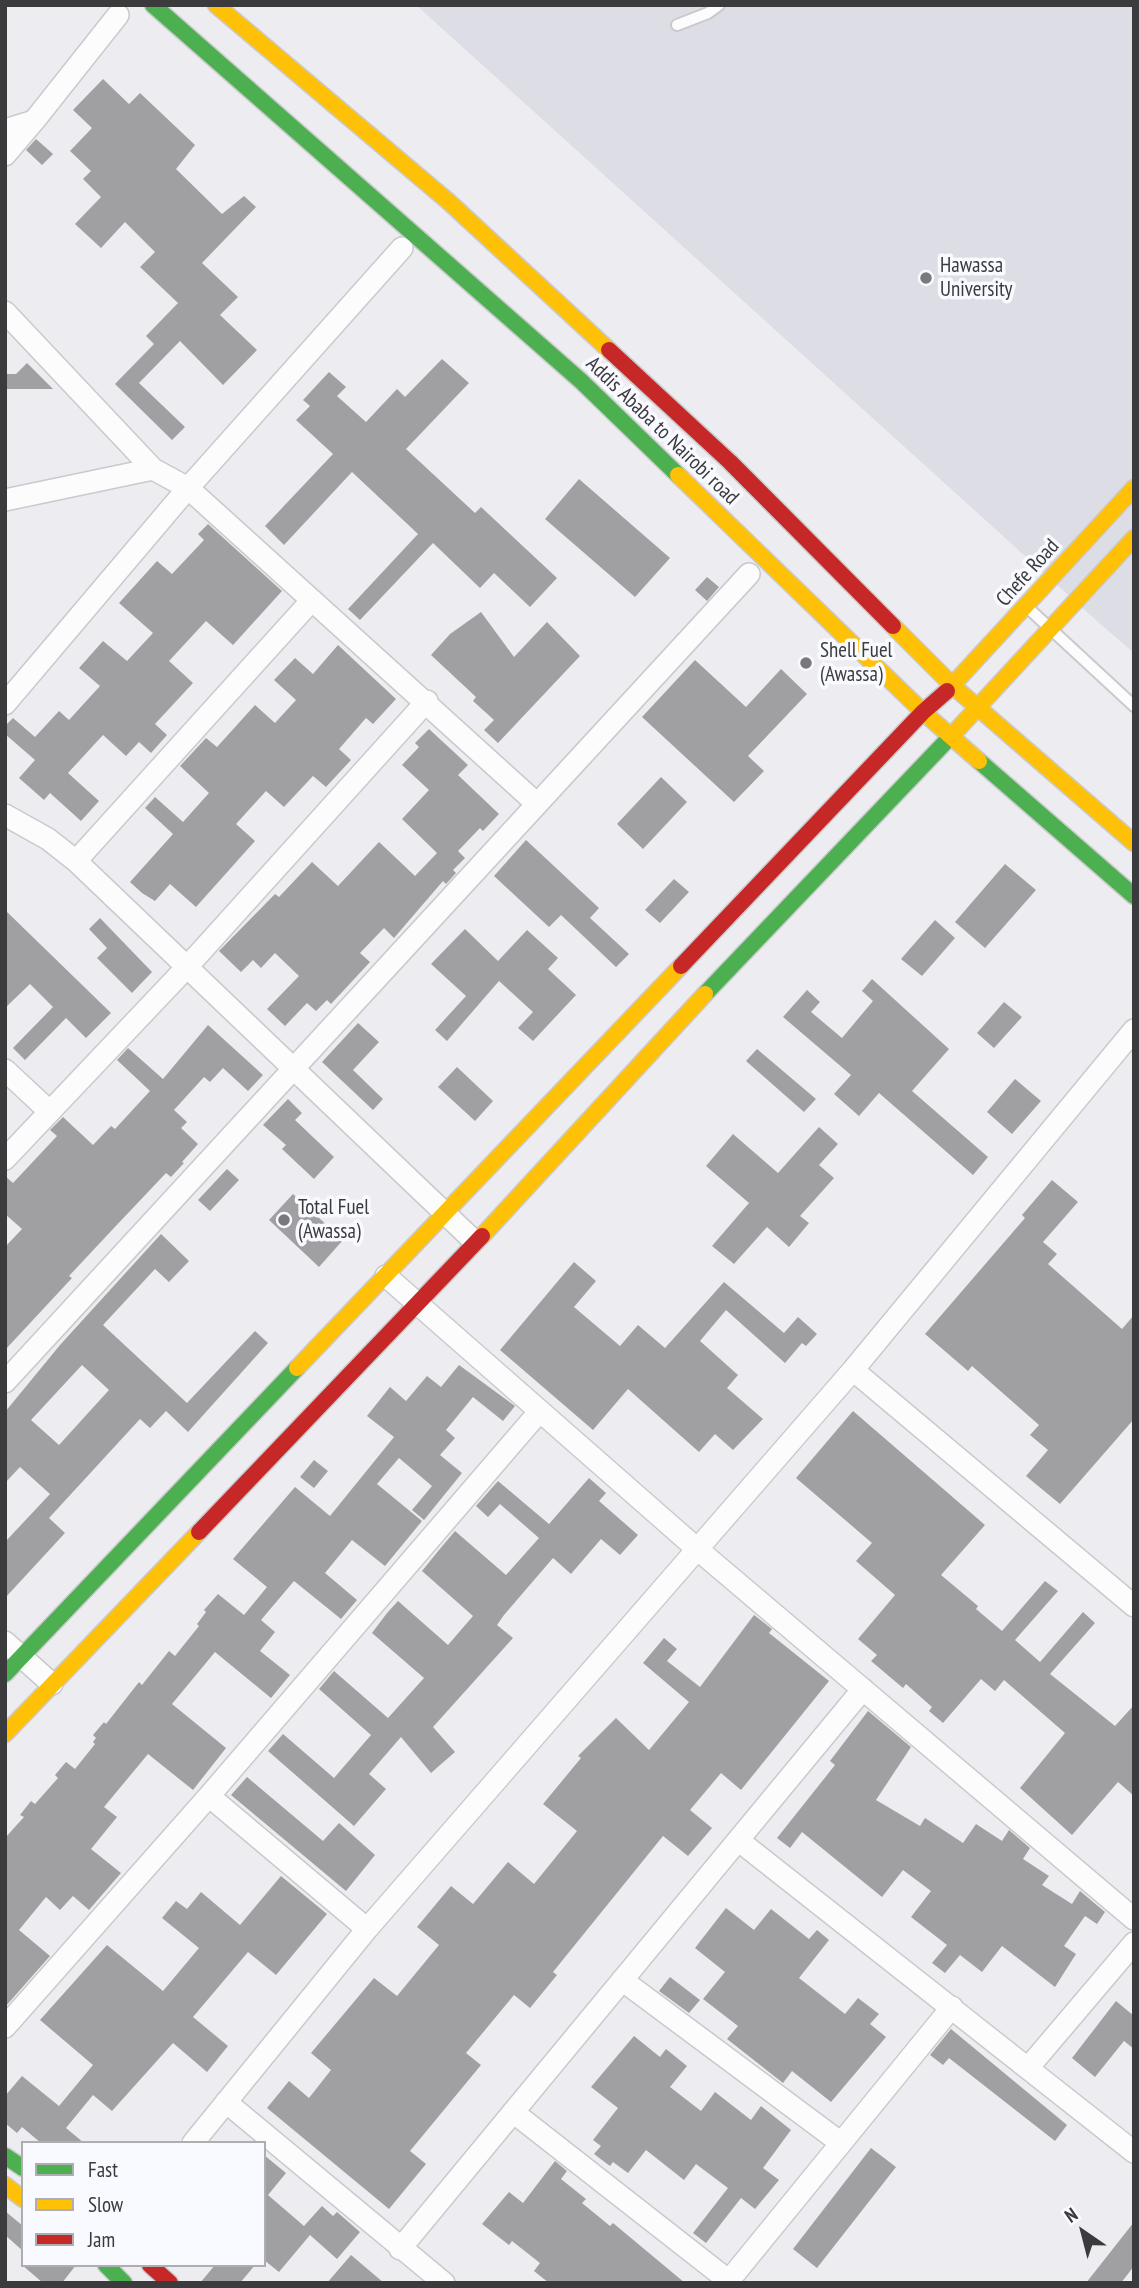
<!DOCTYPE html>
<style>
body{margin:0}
#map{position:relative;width:1139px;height:2288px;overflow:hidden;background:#ededf1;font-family:"PT Sans Narrow",sans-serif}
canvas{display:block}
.frame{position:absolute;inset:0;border:7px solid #3b3b3e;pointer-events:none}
.legend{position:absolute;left:21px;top:2141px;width:245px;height:126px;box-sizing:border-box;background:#f9faff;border:2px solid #adaeb2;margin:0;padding:9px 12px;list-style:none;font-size:21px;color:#3b3b3e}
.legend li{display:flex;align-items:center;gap:14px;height:35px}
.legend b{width:35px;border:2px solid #adaeb2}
.north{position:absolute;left:1048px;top:2197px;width:70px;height:70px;-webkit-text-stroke:5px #f9faff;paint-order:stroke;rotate:325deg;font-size:19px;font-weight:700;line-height:28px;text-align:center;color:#3b3b3e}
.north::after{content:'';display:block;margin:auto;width:24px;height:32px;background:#3b3b3e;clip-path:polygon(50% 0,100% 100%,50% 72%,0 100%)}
</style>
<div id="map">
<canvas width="1139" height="2288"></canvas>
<div class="frame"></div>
<ul class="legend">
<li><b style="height:9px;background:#4caf50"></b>Fast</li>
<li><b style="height:9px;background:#ffc107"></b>Slow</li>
<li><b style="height:9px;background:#c62828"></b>Jam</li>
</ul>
<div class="north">N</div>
</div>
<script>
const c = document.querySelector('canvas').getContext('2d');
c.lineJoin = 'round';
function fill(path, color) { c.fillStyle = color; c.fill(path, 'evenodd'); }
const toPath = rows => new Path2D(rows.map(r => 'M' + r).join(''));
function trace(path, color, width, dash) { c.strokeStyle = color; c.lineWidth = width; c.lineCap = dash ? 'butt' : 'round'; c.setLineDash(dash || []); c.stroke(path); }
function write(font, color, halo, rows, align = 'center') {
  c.font = font + ' "PT Sans Narrow",sans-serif'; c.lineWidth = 7; c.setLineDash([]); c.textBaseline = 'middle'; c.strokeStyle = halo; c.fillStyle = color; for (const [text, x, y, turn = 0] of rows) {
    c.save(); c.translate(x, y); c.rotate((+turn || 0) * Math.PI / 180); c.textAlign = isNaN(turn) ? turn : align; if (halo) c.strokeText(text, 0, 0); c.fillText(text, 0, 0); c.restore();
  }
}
fill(toPath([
 [416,5,1134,5,1134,653,1098,622]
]), '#dddee5');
fill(toPath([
 [103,79,129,104,140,93,195,145,176,169,222,214,244,196,256,207,202,263,238,297,220,315,257,350,223,385,180,341,139,383,185,427,172,440,115,384,154,344,146,336,178,303,140,267,155,252,125,222,101,248,75,224,101,197,83,179,91,171,70,151,92,128,73,110],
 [36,139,53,154,42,165,26,150],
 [442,359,469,383,406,449,475,513,481,507,557,578,530,607,494,573,480,588,433,543,360,620,348,609,418,534,352,472,284,545,265,526,333,454,296,420,310,406,303,400,329,372,346,387,337,396,366,422,397,389,405,397],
 [27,363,53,389,5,389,5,374,16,374],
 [579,479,670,558,635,597,545,519],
 [208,524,282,591,233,645,206,621,169,661,193,683,155,724,167,735,151,753,139,742,126,756,103,735,68,773,99,801,81,821,50,793,44,800,19,778,35,760,5,734,5,726,13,718,35,737,59,711,69,720,100,686,79,668,103,641,127,661,153,633,119,603,157,561,172,574,204,540,198,534],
 [707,577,719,587,707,601,695,590],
 [481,612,514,657,547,622,580,656,498,743,484,730,494,720,473,701,476,697,431,655,450,634],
 [338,645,396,699,373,724,366,718,339,749,351,760,326,787,313,776,284,807,266,791,236,824,255,841,196,907,170,884,155,901,142,893,130,882,173,834,145,808,155,797,183,822,209,793,180,766,206,738,217,747,255,705,275,723,296,700,274,680,295,658,313,674],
 [695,660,746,707,781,669,807,694,748,756,764,771,734,802,642,717],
 [429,729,468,765,458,775,499,814,483,831,480,828,458,851,465,858,453,870,456,873,446,884,443,881,394,938,384,928,360,953,370,962,331,1004,327,1000,316,1011,307,1003,285,1026,267,1009,299,976,275,953,261,968,253,960,241,972,219,951,275,894,279,897,312,862,338,886,379,842,415,876,437,853,402,819,429,790,402,765,419,747,415,743],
 [661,777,687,802,643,849,617,824],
 [526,840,599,908,590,918,629,954,616,967,561,915,549,927,494,876],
 [1005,864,1036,890,985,948,955,922],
 [674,879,689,892,660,923,645,910],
 [5,910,111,1013,86,1038,66,1018,25,1060,13,1048,53,1007,30,984,5,1008],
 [100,918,152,972,132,993,97,958,107,948,89,929],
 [935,920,955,938,922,976,901,959],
 [465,929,498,961,527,930,558,958,548,969,576,995,533,1041,518,1028,533,1012,499,981,447,1041,435,1030,466,996,431,964],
 [872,979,949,1049,912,1091,988,1157,973,1175,879,1093,859,1116,834,1094,851,1075,783,1017,807,990,820,1002,811,1012,842,1038,873,1001,862,991],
 [1004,1002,1022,1017,994,1048,977,1033],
 [358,1023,379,1042,353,1070,383,1099,373,1110,322,1062],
 [208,1025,263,1075,248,1091,223,1068,210,1082,204,1077,174,1110,187,1122,181,1128,198,1144,182,1162,184,1163,171,1177,166,1173,113,1229,69,1276,72,1278,5,1350,5,1247,22,1229,5,1214,5,1176,13,1183,57,1136,50,1130,63,1117,93,1145,111,1126,115,1129,150,1091,117,1060,128,1048,163,1079],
 [757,1049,816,1099,804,1112,746,1061],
 [457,1067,493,1101,475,1121,438,1087],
 [1015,1079,1041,1101,1012,1134,987,1112],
 [288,1099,302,1113,295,1120,334,1157,314,1179,282,1149,286,1145,263,1125],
 [819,1127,838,1144,819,1165,834,1178,800,1216,809,1223,789,1247,767,1227,734,1264,712,1246,749,1203,706,1166,733,1134,778,1173],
 [227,1169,239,1180,210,1211,198,1200],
 [1052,1180,1078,1202,1043,1242,1057,1254,1048,1264,1122,1329,1134,1315,1134,1419,1060,1504,1026,1476,1048,1450,1030,1435,1039,1425,972,1366,968,1371,925,1334,1025,1218,1022,1215],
 [293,1194,343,1240,319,1267,269,1220],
 [161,1234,189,1261,169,1282,155,1269,103,1325,187,1403,255,1331,268,1343,188,1432,166,1411,150,1428,140,1419,49,1518,65,1533,5,1598,5,1542,50,1494,20,1467,5,1483,5,1412,60,1345],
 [82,1365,109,1390,59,1445,31,1420],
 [574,1262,596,1281,574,1307,620,1346,638,1325,665,1348,724,1282,784,1333,798,1317,817,1334,806,1346,802,1343,785,1363,726,1310,700,1341,738,1375,727,1388,763,1419,733,1450,715,1434,699,1452,628,1389,593,1430,500,1350],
 [459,1365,515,1406,503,1421,473,1397,446,1430,455,1438,440,1455,462,1473,424,1520,412,1510,432,1486,399,1458,377,1484,422,1521,385,1566,352,1540,325,1573,357,1600,341,1619,294,1581,261,1620,275,1632,260,1651,290,1675,271,1698,215,1652,172,1704,226,1748,193,1790,148,1754,104,1807,117,1817,91,1849,121,1873,89,1910,73,1896,60,1910,46,1897,19,1930,50,1956,5,2007,5,1838,24,1817,20,1815,31,1801,35,1804,58,1778,55,1775,66,1762,75,1769,95,1744,93,1742,96,1738,93,1735,104,1722,106,1724,139,1682,142,1685,169,1651,175,1656,199,1626,197,1624,206,1612,204,1610,218,1594,244,1615,267,1587,233,1559,295,1487,330,1516,394,1437,367,1416,390,1387,406,1401,427,1376,441,1387],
 [853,1411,985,1525,941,1575,978,1606,976,1609,1002,1631,1045,1581,1058,1591,1015,1640,1040,1662,1083,1612,1095,1623,1050,1674,1115,1726,1134,1705,1134,1796,1118,1782,1072,1835,1020,1788,1065,1733,1004,1680,995,1691,981,1679,943,1723,929,1711,932,1707,906,1684,903,1688,871,1661,877,1655,858,1639,895,1595,856,1561,872,1543,796,1478],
 [314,1460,328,1471,314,1488,300,1477],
 [589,1478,606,1493,599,1501,638,1535,620,1555,601,1539,571,1574,553,1558,504,1615,497,1625,513,1638,433,1727,455,1752,431,1773,401,1737,369,1774,386,1789,354,1826,268,1751,283,1734,334,1778,371,1735,319,1689,334,1671,388,1718,424,1678,372,1633,387,1613,398,1601,448,1645,473,1616,422,1571,439,1550,455,1531,506,1575,539,1538,500,1504,488,1517,476,1506,498,1481,549,1524],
 [754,1615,772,1629,769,1633,829,1681,741,1790,721,1773,690,1810,712,1828,688,1856,663,1836,553,1972,557,1975,530,2008,514,1995,466,2053,481,2065,410,2151,426,2164,389,2209,267,2108,289,2081,309,2098,331,2070,311,2053,374,1978,397,1996,439,1945,417,1927,451,1886,473,1904,508,1862,534,1884,577,1831,543,1804,581,1758,578,1756,616,1718,649,1750,689,1702,643,1663,664,1638,677,1649,667,1661,700,1687],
 [868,1711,911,1747,876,1800,920,1826,925,1818,963,1843,976,1824,1002,1841,1009,1830,1030,1848,1023,1859,1049,1876,1042,1885,1072,1904,1080,1891,1105,1912,1097,1924,1085,1916,1064,1946,1076,1954,1055,1987,1002,1946,982,1972,960,1955,945,1973,932,1963,947,1945,911,1917,931,1891,903,1870,882,1897,802,1832,790,1848,777,1838,835,1765,830,1761],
 [247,1777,323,1841,339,1823,375,1855,346,1891,231,1795],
 [281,1876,327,1914,276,1975,248,1952,193,2017,228,2046,207,2072,173,2043,112,2111,93,2095,66,2128,84,2143,41,2143,22,2127,17,2133,5,2123,5,2096,22,2076,59,2106,93,2065,40,2020,107,1945,163,1991,199,1948,162,1918,176,1901,187,1909,201,1892,240,1925],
 [726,1908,754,1930,771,1909,809,1939,817,1930,829,1940,799,1978,845,2014,858,1998,879,2014,870,2024,886,2037,831,2102,792,2071,783,2083,727,2039,738,2026,703,1999,725,1972,695,1948],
 [670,1977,700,2000,689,2013,659,1991],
 [1116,2001,1134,2016,1134,2049,1124,2041,1095,2077,1072,2058],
 [951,2029,1067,2125,1055,2141,949,2058,943,2065,930,2055],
 [634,2036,660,2057,666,2049,687,2066,670,2087,701,2111,715,2092,751,2120,761,2106,791,2130,763,2168,779,2180,755,2209,741,2198,706,2243,693,2233,728,2188,696,2164,684,2180,646,2150,628,2173,613,2162,610,2166,594,2154,601,2146,593,2140,618,2108,591,2087],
 [871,2148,896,2167,817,2268,793,2249],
 [264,2155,286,2173,268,2195,304,2226,322,2206,333,2216,337,2212,360,2232,337,2259,310,2235,279,2272,264,2260],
 [555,2161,567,2171,561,2179,586,2199,582,2203,610,2226,613,2223,685,2283,549,2283,534,2271,540,2263,512,2241,509,2245,482,2224,509,2192,523,2203],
 [5,2211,23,2226,23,2251,5,2235],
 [1134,2222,1134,2266,1121,2283,1086,2283],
 [351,2255,384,2283,327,2283],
 [22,2265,76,2265,62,2283,43,2283],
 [215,2265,255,2265,240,2283,200,2283]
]), '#a0a0a3');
const lane = toPath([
 [677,25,708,13,719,5],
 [1028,608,1134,706]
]);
const street = toPath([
 [5,130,34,121,118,15],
 [5,155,33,122],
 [5,312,153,469,188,488,536,803],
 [5,500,153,469],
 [5,704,188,488,402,248],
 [5,815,48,839,76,861,474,1241],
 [76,861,312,600],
 [5,1070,49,1111],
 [5,1159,187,967,427,701],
 [386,1276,696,1548,1134,1919],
 [853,1370,1134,1606],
 [5,1382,749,574],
 [5,1642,52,1684],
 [209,1796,367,1929],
 [738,1840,1134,2152],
 [622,1980,841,2143],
 [5,2027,209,1796,539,1412],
 [1028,2068,1134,1943],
 [226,2102,444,2283],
 [513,2112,729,2281],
 [193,2143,367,1929,853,1370,1134,1030],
 [400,2249,863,1689],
 [727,2283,952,2007]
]);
const fast = toPath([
 [153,5,581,381,678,475],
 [979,761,1134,896],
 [705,994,955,732],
 [5,1674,297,1368],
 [5,2156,23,2168],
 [106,2265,124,2283]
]);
const slow = toPath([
 [216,5,449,202,609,350],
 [678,475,923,712,979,761],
 [893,626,953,686,1134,843],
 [947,691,1134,488],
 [955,732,1134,538],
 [482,1236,705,994],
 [297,1368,681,966],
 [5,1734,199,1532],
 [5,2185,23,2199]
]);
const jam = toPath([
 [609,350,730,462,893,626],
 [681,966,923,712,947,691],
 [199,1532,482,1236],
 [150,2265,170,2283]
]);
trace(lane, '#cacacd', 14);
trace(street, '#cacacd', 24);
trace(fast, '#cacacd', 19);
trace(slow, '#cacacd', 19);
trace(jam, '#cacacd', 19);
trace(lane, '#fcfcfd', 10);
trace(street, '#fcfcfd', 21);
trace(fast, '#4caf50', 16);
trace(slow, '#ffc107', 16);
trace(jam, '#c62828', 16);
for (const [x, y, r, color] of [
 [926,278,7,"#79797d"],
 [806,663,7,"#79797d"],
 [284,1220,7,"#79797d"]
]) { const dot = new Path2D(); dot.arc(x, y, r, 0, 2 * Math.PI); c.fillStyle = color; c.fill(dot); trace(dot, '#f9faff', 2.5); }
write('21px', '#3b3b3e', '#f9faff', [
 ["Hawassa",940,266],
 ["University",940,290],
 ["Shell Fuel",820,651],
 ["(Awassa)",820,675],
 ["Total Fuel",298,1208],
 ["(Awassa)",298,1232]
], 'left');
write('21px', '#3b3b3e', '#f9faff', [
 ["Addis Ababa to Nairobi road",662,431,44],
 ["Chefe Road",1028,573,-48]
]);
</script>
